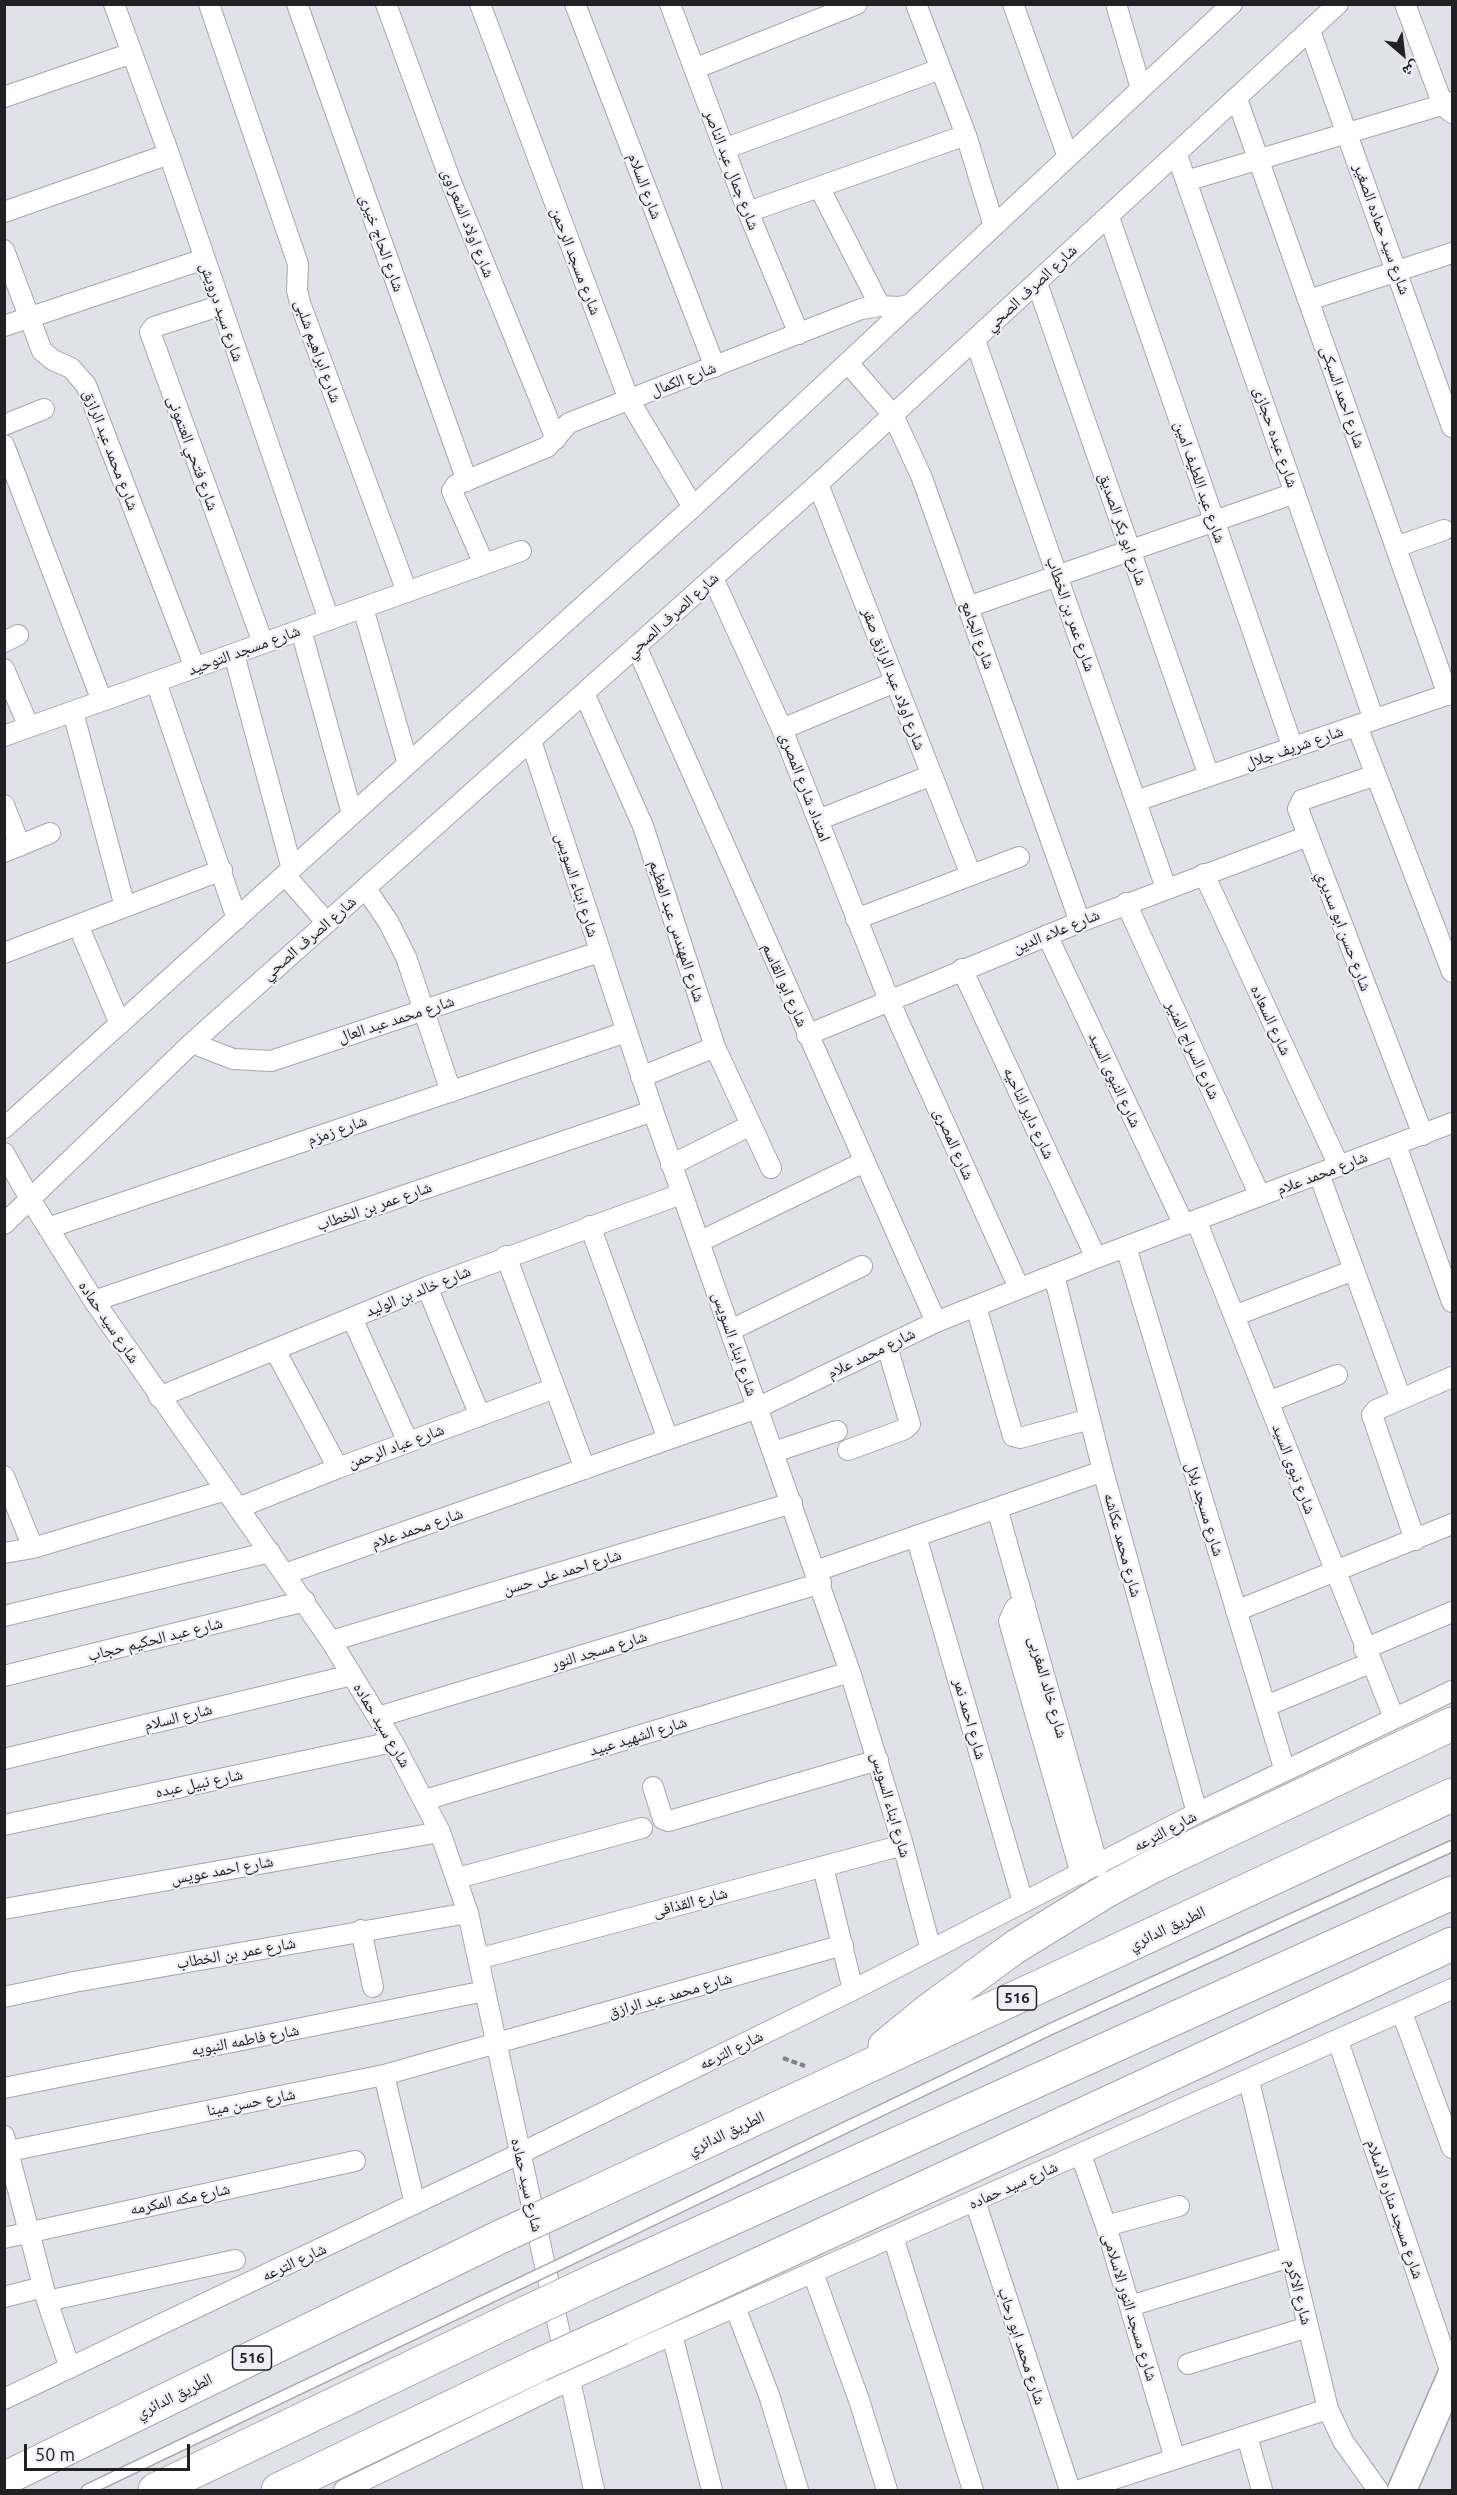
<!DOCTYPE html>
<meta charset="utf-8">
<style>
body{margin:0}
#map{position:relative;width:1457px;height:2495px;overflow:hidden;background:#e0e1e9;font-family:Ubuntu,"Noto Naskh Arabic",sans-serif}
canvas{display:block}
.frame{position:absolute;inset:0;border:6px solid #212124;pointer-events:none}
.north{position:absolute;left:1373px;top:24px;width:60px;height:60px;-webkit-text-stroke:4px #eeeef6;paint-order:stroke;rotate:152deg;font-size:16px;font-weight:700;line-height:24px;text-align:center;color:#212124}
.north::after{content:'';display:block;margin:auto;width:21px;height:27px;background:#212124;clip-path:polygon(50% 0,100% 100%,50% 72%,0 100%)}
.scale{position:absolute;left:24px;top:2444px;width:166px;height:27px;box-sizing:border-box;border:3px solid #212124;border-top:0;padding-left:8px;font-size:18px;line-height:21px;white-space:nowrap;color:#212124;-webkit-text-stroke:4px #eeeef6;paint-order:stroke}
</style>
<div id="map">
<canvas width="1457" height="2495"></canvas>
<div class="frame"></div>
<div class="north">ش</div>
<div class="scale">50 m</div>
</div>
<script>
const c = document.querySelector('canvas').getContext('2d');
c.lineJoin = 'round';
const toPath = rows => new Path2D(rows.map(r => 'M' + r).join(''));
function trace(path, color, width, dash) { c.strokeStyle = color; c.lineWidth = width; c.lineCap = dash ? 'butt' : 'round'; c.setLineDash(dash || []); c.stroke(path); }
function write(font, color, halo, rows, align = 'center') {
  c.font = font + ' Ubuntu,"Noto Naskh Arabic",sans-serif'; c.lineWidth = 4.5; c.setLineDash([]); c.textBaseline = 'middle'; c.strokeStyle = halo; c.fillStyle = color; for (const [text, x, y, turn = 0] of rows) {
    c.save(); c.translate(x, y); c.rotate((+turn || 0) * Math.PI / 180); c.textAlign = isNaN(turn) ? turn : align; if (halo) c.strokeText(text, 0, 0); c.fillText(text, 0, 0); c.restore();
  }
}
const lane = toPath([
 [590,2250,1053,2028,1452,1846],
 [87,2490,506,2290]
]);
const street = toPath([
 [114,4,169,154,329,620],
 [209,4,298,264,297,290,300,303,407,592],
 [297,4,467,481],
 [386,4,451,182,556,439],
 [480,4,629,400,693,507],
 [575,4,715,367],
 [670,4,748,212,799,334],
 [916,4,966,135,994,226],
 [1013,4,1068,157],
 [1116,4,1141,89],
 [1405,4,1443,105,1452,113],
 [1310,31,1452,427],
 [694,69,857,4],
 [4,97,132,53],
 [1237,99,1448,695],
 [724,149,940,69],
 [1177,155,1374,720],
 [1186,181,1452,102],
 [819,187,880,306],
 [4,212,169,154],
 [748,212,966,135],
 [1109,217,1293,748],
 [4,250,42,351,53,360,71,368,86,385,195,668],
 [1037,283,1209,776],
 [1309,300,1452,253],
 [219,306,154,327,150,332,263,643],
 [4,326,204,259],
 [975,340,1166,888],
 [848,363,893,415,922,478,1080,922],
 [4,425,44,409],
 [4,445,102,701],
 [818,484,971,875],
 [1396,547,1444,530],
 [484,564,452,491,456,485,547,447,569,423,861,309,880,306,900,307,911,304],
 [713,578,782,729,889,1000,1019,1288],
 [968,607,1295,493],
 [363,608,408,764],
 [301,630,352,814],
 [4,642,18,635],
 [636,646,936,1322],
 [234,654,292,869],
 [4,669,29,727],
 [156,682,237,919],
 [584,693,643,826,715,1047,771,1168],
 [73,712,125,907],
 [1357,726,1452,972],
 [782,729,895,682],
 [4,736,521,551],
 [531,741,653,1111,850,1672,903,1845,931,1950],
 [1376,775,1302,800,1298,809,1423,1135],
 [1136,801,1452,693],
 [4,805,20,846],
 [818,820,932,775],
 [4,852,50,833],
 [1204,874,1339,1166],
 [285,875,327,923],
 [366,889,389,923,406,957,451,1092],
 [1126,903,1260,1196],
 [856,919,1019,857],
 [78,925,120,1024],
 [1047,935,1184,1225],
 [4,953,222,870],
 [962,969,1096,1258],
 [807,1035,1080,922,1308,836],
 [192,1043,233,1059,271,1061,599,952],
 [641,1077,715,1047],
 [4,1128,693,507,1232,4],
 [1396,1145,1452,1302],
 [4,1153,30,1199,94,1301,331,1641,393,1742,440,1832,468,1913,594,2490],
 [671,1165,751,1125],
 [1319,1174,1401,1399],
 [1196,1220,1394,1718],
 [4,1224,192,1043,818,484,1338,4],
 [590,1226,668,1439],
 [48,1228,626,1032],
 [699,1242,864,1162],
 [1126,1247,1285,1771],
 [506,1256,585,1469],
 [1054,1275,1103,1471,1197,1813],
 [427,1287,480,1416],
 [94,1301,653,1111],
 [976,1306,1013,1436,1020,1438,1090,1419],
 [1234,1316,1354,1270],
 [352,1318,408,1442],
 [731,1330,862,1266],
 [275,1350,338,1468],
 [159,1397,427,1287,681,1194],
 [1268,1402,1337,1375],
 [848,1450,905,1429,910,1424,887,1346],
 [774,1452,837,1431],
 [4,1476,33,1548],
 [238,1508,338,1468,555,1388],
 [997,1508,1098,1866],
 [916,1536,1023,1902],
 [1415,1540,1372,1415,1376,1410,1452,1377],
 [4,1553,33,1548,226,1490],
 [816,1571,1103,1471],
 [285,1574,757,1408,936,1322,1096,1258,1452,1123],
 [1025,1605,1015,1608,1009,1621,1081,1874],
 [1236,1611,1452,1524],
 [4,1616,270,1552],
 [331,1641,792,1503],
 [1364,1649,1452,1612],
 [4,1676,305,1601],
 [1266,1706,1370,1663],
 [378,1717,821,1583],
 [4,1759,352,1675],
 [653,1787,663,1819,669,1821,878,1760],
 [425,1800,850,1672],
 [4,1825,393,1742],
 [823,1867,853,1990],
 [458,1878,642,1828],
 [4,1909,440,1832],
 [361,1930,373,1987],
 [478,1959,903,1845],
 [4,1997,74,1982,468,1913],
 [1402,2013,1452,2148],
 [1338,2041,1452,2376],
 [384,2075,415,2204],
 [1249,2081,1328,2409,1343,2441,1378,2490],
 [4,2088,485,1991],
 [4,2136,47,2301,70,2368],
 [4,2152,384,2075,843,1945],
 [1081,2155,1106,2226,1175,2459],
 [975,2201,1070,2490],
 [1106,2226,1179,2206],
 [893,2237,973,2490],
 [4,2238,355,2161],
 [813,2273,859,2400,887,2490],
 [4,2297,43,2287],
 [47,2301,235,2260],
 [1130,2306,1290,2257],
 [735,2307,769,2395,798,2490],
 [672,2335,712,2490],
 [1188,2364,1308,2327],
 [4,2399,519,2154,853,1990,1197,1813,1452,1691],
 [1247,2436,1262,2490],
 [344,2490,572,2379,1452,1989],
 [1080,2490,1328,2409]
]);
const secondary = toPath([
 [1402,2490,1452,2375]
]);
const highway = toPath([
 [885,2046,929,2010,1015,1947,1106,1891,1153,1866,1452,1724],
 [580,2200,1452,1795],
 [598,2279,1452,1893],
 [621,2328,1452,1944],
 [4,2479,500,2237],
 [155,2490,519,2316],
 [278,2490,539,2365]
]);
trace(lane, '#a5a6ae', 13);
trace(street, '#a5a6ae', 22);
trace(secondary, '#a5a6ae', 31);
trace(highway, '#a5a6ae', 35);
trace(toPath([
 [783,2058,805,2066]
]), '#7f7f85', 4, [6, 3]);
trace(lane, '#fff', 10);
trace(street, '#fff', 20);
trace(secondary, '#fff', 28);
trace(highway, '#fff', 33);
const laneBridge = toPath([
 [506,2290,590,2250]
]);
const highwayBridge = toPath([
 [500,2237,580,2200],
 [519,2316,598,2279],
 [539,2365,621,2328]
]);
trace(laneBridge, '#a5a6ae', 13, []);
trace(highwayBridge, '#a5a6ae', 35, []);
trace(laneBridge, '#fff', 10);
trace(highwayBridge, '#fff', 33);
for (const [x, y, w] of [
 [1017,1998,39],
 [252,2358,39]
]) { const box = new Path2D(); box.roundRect(x - w / 2, y - 12, w, 24, 4.5); c.fillStyle = '#eeeef6'; c.fill(box); trace(box, '#212124', 1.5); }
write('bold 15px', '#212124', null, [
 ["516",1017,1998],
 ["516",252,2358]
]);
write('16px', '#212124', '#eeeef6', [
 ["شارع جمال عبد الناصر",732,170,69],
 ["شارع السلام",645,186,69],
 ["شارع اولاد الشعراوى",468,223,68],
 ["شارع سيد حماده الصغير",1382,229,70],
 ["شارع الحاج خيرى",382,243,70],
 ["شارع مسجد الرحمن",576,261,69],
 ["شارع الصرف الصحي",1031,288,-43],
 ["شارع سيد درويش",222,312,71],
 ["شارع ابراهيم شلبى",318,351,70],
 ["شارع الكمال",683,379,-21],
 ["شارع احمد السبكى",1343,397,71],
 ["شارع عبده حجازى",1276,437,71],
 ["شارع محمد عبد الرازق",111,450,69],
 ["شارع فتحي العتمونى",193,453,70],
 ["شارع عبد اللطيف امين",1200,482,71],
 ["شارع ابو بكر الصديق",1123,529,71],
 ["شارع عمر بن الخطاب",1071,614,71],
 ["شارع الصرف الصحي",672,615,-42],
 ["شارع الجامع",978,635,70],
 ["شارع مسجد التوحيد",244,650,-20],
 ["شارع اولاد عبد الرازق صقر",894,679,69],
 ["شارع شريف جلال",1294,747,-19],
 ["امتداد شارع المصرى",805,787,69],
 ["شارع ابناء السويس",577,885,72],
 ["شارع المهندس عبد العظيم",677,931,72],
 ["شارع علاء الدين",1056,931,-22],
 ["شارع حسن ابو سديري",1344,931,69],
 ["شارع الصرف الصحي",309,938,-41],
 ["شارع ابو القاسم",785,985,66],
 ["شارع محمد عبد العال",396,1019,-18],
 ["شارع السعاده",1271,1020,65],
 ["شارع السراج المنير",1193,1050,65],
 ["شارع النبوى السيد",1115,1080,65],
 ["شارع داير الناحيه",1029,1113,65],
 ["شارع زمزم",337,1130,-19],
 ["شارع المصرى",954,1144,66],
 ["شارع محمد علام",1322,1173,-21],
 ["شارع عمر بن الخطاب",374,1206,-19],
 ["شارع خالد بن الوليد",418,1291,-22],
 ["شارع سيد حماده",109,1322,56],
 ["شارع ابناء السويس",735,1344,71],
 ["شارع محمد علام",871,1353,-26],
 ["شارع عباد الرحمن",396,1446,-20],
 ["شارع نبوى السيد",1294,1469,69],
 ["شارع مسجد بلال",1205,1509,73],
 ["شارع محمد علام",417,1528,-19],
 ["شارع محمد عكاشه",1123,1545,75],
 ["شارع احمد على حسن",562,1572,-17],
 ["شارع عبد الحكيم حجاب",155,1639,-14],
 ["شارع مسجد النور",599,1650,-17],
 ["شارع خالد المغربى",1048,1687,74],
 ["شارع السلام",178,1717,-14],
 ["شارع احمد نمر",970,1719,74],
 ["شارع سيد حماده",382,1725,59],
 ["شارع الشهيد عبيد",638,1736,-17],
 ["شارع نبيل عبده",199,1783,-12],
 ["شارع ابناء السويس",891,1805,74],
 ["شارع الترعه",1165,1831,-28],
 ["شارع احمد عويس",222,1870,-10],
 ["شارع القذافى",690,1902,-15],
 ["الطريق الدائري",1167,1928,-25],
 ["شارع عمر بن الخطاب",236,1953,-10],
 ["شارع محمد عبد الرازق",670,1995,-16],
 ["شارع فاطمه النبويه",245,2040,-11],
 ["شارع الترعه",731,2050,-26],
 ["شارع حسن مينا",251,2102,-11],
 ["الطريق الدائري",726,2133,-25],
 ["شارع سيد حماده",527,2185,77],
 ["شارع سيد حماده",1013,2185,-24],
 ["شارع مكه المكرمه",180,2199,-12],
 ["شارع مسجد مناره الاسلام",1395,2209,71],
 ["شارع الترعه",294,2262,-25],
 ["شارع الاكرم",1299,2292,76],
 ["شارع مسجد النور الاسلامى",1130,2307,73],
 ["شارع محمد ابو رحاب",1022,2346,72],
 ["الطريق الدائري",174,2396,-26]
]);
</script>
